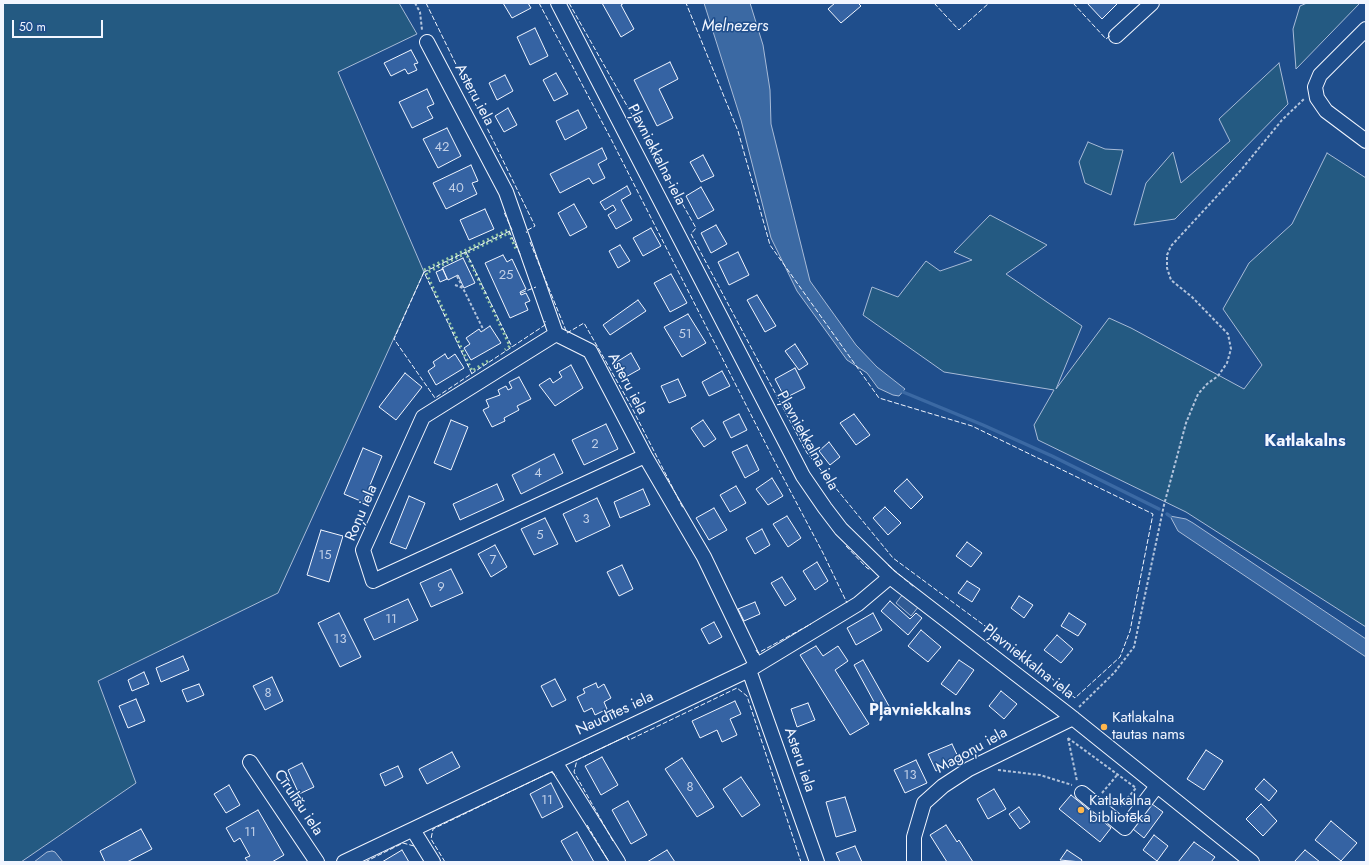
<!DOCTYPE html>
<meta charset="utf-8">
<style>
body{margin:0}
#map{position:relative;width:1369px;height:865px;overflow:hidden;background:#1f4e8c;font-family:Jost,sans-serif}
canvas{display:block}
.frame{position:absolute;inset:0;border:4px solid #f2f6ff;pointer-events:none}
.scale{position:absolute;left:12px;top:20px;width:91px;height:18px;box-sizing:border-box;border:2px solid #f2f6ff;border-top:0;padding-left:5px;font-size:12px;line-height:14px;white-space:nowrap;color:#f2f6ff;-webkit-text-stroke:3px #1f4e8c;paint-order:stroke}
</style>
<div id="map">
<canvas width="1369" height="865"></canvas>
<div class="frame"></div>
<div class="scale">50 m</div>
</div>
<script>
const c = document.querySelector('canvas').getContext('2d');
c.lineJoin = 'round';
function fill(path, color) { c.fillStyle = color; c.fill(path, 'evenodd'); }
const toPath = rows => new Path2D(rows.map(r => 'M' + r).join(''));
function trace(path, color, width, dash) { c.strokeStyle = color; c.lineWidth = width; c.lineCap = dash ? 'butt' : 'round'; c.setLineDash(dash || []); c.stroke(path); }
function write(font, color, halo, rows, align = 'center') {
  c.font = font + ' Jost,sans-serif'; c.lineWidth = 3; c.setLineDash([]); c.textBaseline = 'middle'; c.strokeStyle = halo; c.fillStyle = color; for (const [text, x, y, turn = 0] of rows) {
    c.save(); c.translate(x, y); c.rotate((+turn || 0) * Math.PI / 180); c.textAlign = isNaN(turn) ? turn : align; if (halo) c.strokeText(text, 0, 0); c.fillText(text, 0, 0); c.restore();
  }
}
const green = toPath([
 [3,3,399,3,417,34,338,72,424,272,278,593,98,681,136,783,21,862,3,862,3,3],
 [1307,3,1360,3,1296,69,1293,29,1300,6,1307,3],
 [1279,63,1288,104,1175,219,1134,225,1146,183,1173,152,1181,183,1230,141,1219,119,1279,63],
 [1088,142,1105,149,1123,150,1111,195,1085,183,1079,162,1088,142],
 [1327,153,1366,178,1366,627,1186,512,1038,440,1034,425,1054,390,944,372,863,315,872,287,898,297,926,261,940,271,972,260,954,252,990,215,1047,245,1006,274,1082,326,1056,389,1109,318,1131,328,1244,389,1262,365,1223,309,1249,263,1292,224,1327,153]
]);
fill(green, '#245a82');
trace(green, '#a8bbd7', 1);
const parking = toPath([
 [903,594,919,606,911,616,896,603,903,594]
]);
fill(parking, '#305b95');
trace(parking, '#a8bbd7', 1);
const water = toPath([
 [704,3,750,3,763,45,770,90,771,124,810,281,856,345,877,367,905,389,899,396,893,395,878,388,867,373,847,360,797,291,771,238,741,120,704,3],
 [1170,516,1186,519,1193,523,1366,639,1366,657,1178,531,1170,516],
 [52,851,55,852,63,862,34,862,47,852,52,851]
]);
fill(water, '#3b69a3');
trace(water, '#a8bbd7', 1);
trace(toPath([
 [903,392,983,425,1052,456,1159,509],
 [1167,514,1170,516]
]), '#3b69a3', 3.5);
const building = toPath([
 [503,3,528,3,531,8,512,18,503,3],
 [602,3,624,3,621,5,634,29,621,37,602,3],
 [835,3,858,3,861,6,841,23,828,9,835,3],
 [1087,3,1118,3,1102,19,1087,3],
 [535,28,548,56,530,65,517,37,535,28],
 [411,50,418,63,414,64,417,70,408,74,405,69,391,76,384,63,411,50],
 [670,62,678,79,659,89,673,118,657,126,634,80,670,62],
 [556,73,568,94,554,101,543,80,556,73],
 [505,75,513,91,497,100,489,83,505,75],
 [427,89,434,104,427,107,433,118,412,128,399,102,427,89],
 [508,108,517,125,504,132,495,116,508,108],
 [578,110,587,128,565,140,556,121,578,110],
 [447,128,461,156,438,168,423,139,447,128],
 [602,148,607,159,598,164,605,178,593,184,589,178,560,193,550,174,602,148],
 [703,155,714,176,701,182,690,162,703,155],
 [471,165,478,181,472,183,477,194,446,209,433,183,471,165],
 [627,186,631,194,621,200,632,220,616,229,608,215,616,210,613,205,605,210,600,202,627,186],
 [701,187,714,210,698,219,686,196,701,187],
 [574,204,587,227,570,236,558,213,574,204],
 [485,209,494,229,469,240,460,220,485,209],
 [716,225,727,244,711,253,701,233,716,225],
 [651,228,661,246,643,256,633,238,651,228],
 [620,245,630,261,618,268,609,251,620,245],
 [738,252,749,275,729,285,718,262,738,252],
 [503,255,507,262,512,259,526,289,520,292,521,295,526,293,530,301,525,303,528,310,510,318,485,263,503,255],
 [463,258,475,283,464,288,458,275,448,280,442,268,463,258],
 [443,269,447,279,440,282,436,272,443,269],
 [671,274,687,303,670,312,654,283,671,274],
 [757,295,776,326,765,332,747,300,757,295],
 [638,300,646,311,610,335,603,325,638,300],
 [688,314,706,343,682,357,664,327,688,314],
 [490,326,501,343,471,360,464,348,470,344,466,338,479,329,481,332,490,326],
 [795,344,808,364,799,370,785,351,795,344],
 [631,353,640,369,624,378,615,363,631,353],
 [445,354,448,359,455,354,464,368,436,385,428,371,435,366,433,362,445,354],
 [571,365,583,388,555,406,539,385,550,378,553,383,562,377,559,372,571,365],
 [795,368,805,388,785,398,775,379,795,368],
 [722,371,730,386,709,396,702,382,722,371],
 [405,373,422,387,396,420,379,407,405,373],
 [519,377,531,399,517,406,519,410,504,418,505,421,492,427,483,410,489,407,486,400,500,395,498,390,506,386,508,390,512,388,509,382,519,377],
 [678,379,686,396,669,403,661,386,678,379],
 [739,414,747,430,731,438,723,422,739,414],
 [854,414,870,435,856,445,840,423,854,414],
 [451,420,468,427,451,470,434,463,451,420],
 [703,420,716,439,704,447,691,428,703,420],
 [606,424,618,449,584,465,572,440,606,424],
 [829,442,840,457,830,465,819,451,829,442],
 [747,445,759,470,745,478,732,452,747,445],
 [363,448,382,456,363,502,344,494,363,448],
 [554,454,563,473,521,494,512,475,554,454],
 [772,478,783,496,768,505,756,489,772,478],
 [907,479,923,497,911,509,894,491,907,479],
 [497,484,504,500,460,520,453,504,497,484],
 [736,486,746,503,730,512,720,495,736,486],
 [643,489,650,505,620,518,614,502,643,489],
 [409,496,425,503,406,549,390,543,409,496],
 [597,498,610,526,576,542,563,514,597,498],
 [885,507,901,523,888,535,873,518,885,507],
 [714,508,727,530,709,540,696,518,714,508],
 [787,516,801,538,788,547,773,524,787,516],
 [545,518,558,544,534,555,521,529,545,518],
 [762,529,770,545,755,554,746,538,762,529],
 [321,530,343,536,329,582,307,575,321,530],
 [967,542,982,553,971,567,956,556,967,542],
 [495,545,507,567,491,577,478,554,495,545],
 [817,562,828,581,815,590,803,571,817,562],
 [622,565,633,589,619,596,607,572,622,565],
 [451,569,463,593,431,607,420,583,451,569],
 [782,577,796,599,785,606,771,583,782,577],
 [967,581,980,589,972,602,958,593,967,581],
 [1019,596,1033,605,1024,618,1011,608,1019,596],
 [408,599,418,620,374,640,364,619,408,599],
 [890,601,910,619,916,613,922,618,908,635,881,611,890,601],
 [755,602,760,614,744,621,738,609,755,602],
 [339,613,361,657,340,667,318,623,339,613],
 [873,613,882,630,856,645,847,628,873,613],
 [1069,613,1086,624,1078,636,1061,626,1069,613],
 [714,622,722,637,709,644,701,629,714,622],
 [921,630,941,647,928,662,908,646,921,630],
 [1057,635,1073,649,1061,663,1044,650,1057,635],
 [816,646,823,656,838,646,848,661,835,670,869,724,850,735,800,655,816,646],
 [183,656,189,670,161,682,156,668,183,656],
 [863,660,889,706,879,711,854,665,863,660],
 [959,660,974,670,956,695,941,684,959,660],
 [144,672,149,684,132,691,128,680,144,672],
 [272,677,283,701,265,710,253,686,272,677],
 [555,679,566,700,552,707,541,686,555,679],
 [596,683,598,688,604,684,611,698,604,702,607,709,595,715,592,708,584,712,577,697,585,693,583,689,596,683],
 [199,684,204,695,187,702,182,690,199,684],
 [1001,691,1017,704,1004,719,989,706,1001,691],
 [136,699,145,721,128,728,119,706,136,699],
 [735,701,741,714,730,719,737,735,722,742,717,730,700,738,692,721,735,701],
 [808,703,815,720,797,727,791,709,808,703],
 [952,744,960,761,936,771,928,754,952,744],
 [1206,750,1223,761,1204,790,1187,779,1206,750],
 [452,752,460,767,427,784,419,769,452,752],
 [602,757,618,785,601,795,585,766,602,757],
 [682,758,714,807,697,817,665,769,682,758],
 [916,760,927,783,905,793,894,770,916,760],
 [302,763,314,787,299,794,288,770,302,763],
 [398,766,403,777,385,786,380,774,398,766],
 [741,777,760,805,742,817,723,789,741,777],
 [1264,779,1277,791,1269,801,1255,789,1264,779],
 [551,783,563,807,542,818,530,794,551,783],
 [229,785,240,805,226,813,214,794,229,785],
 [994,789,1006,809,988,819,977,799,994,789],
 [1071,795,1111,828,1100,842,1059,809,1071,795],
 [845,797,856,831,836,837,826,802,845,797],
 [628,801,647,835,631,844,612,810,628,801],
 [1152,804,1163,812,1144,838,1133,829,1152,804],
 [1261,804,1277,821,1263,836,1246,819,1261,804],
 [1019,807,1030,822,1020,829,1009,814,1019,807],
 [258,810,284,855,272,862,248,862,245,858,250,856,240,838,234,842,226,828,258,810],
 [1331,821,1357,843,1341,861,1315,840,1331,821],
 [946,825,957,842,959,840,973,862,947,862,930,835,946,825],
 [141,829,152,849,127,862,105,862,100,851,141,829],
 [577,832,594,862,573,862,561,841,577,832],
 [1154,835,1168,846,1157,861,1143,850,1154,835],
 [1194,842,1215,857,1211,862,1178,862,1194,842],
 [855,846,862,862,840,862,836,853,855,846],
 [402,850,409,862,382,862,402,850],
 [667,850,675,862,647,862,667,850],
 [1067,850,1082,860,1081,862,1060,860,1067,850],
 [1305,850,1320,862,1294,862,1305,850]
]);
fill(building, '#3563a3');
trace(building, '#f2f6ff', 1);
const minor = toPath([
 [558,3,803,476,825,508,841,529,890,577,1069,715,1252,862],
 [1366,29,1320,75,1315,87,1317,98,1326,111,1366,141],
 [1116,36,1152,3],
 [427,42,506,192,556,334,590,351,645,456,704,557,756,665],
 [556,334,423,417,363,550,373,581,645,456],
 [749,670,817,862],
 [250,762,317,862],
 [555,762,618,862],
 [1082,793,1125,828,1157,786],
 [413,830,433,862],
 [344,862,749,670,858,604,890,577],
 [914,862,914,837,924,803,943,786,969,769,1073,718]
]);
trace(minor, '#f2f6ff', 16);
trace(toPath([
 [415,3,420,12,422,30],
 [457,276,484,331],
 [455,285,463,288],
 [1079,707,1114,673,1134,647,1164,505,1186,423,1198,394,1207,384,1218,376,1227,363,1231,349,1228,334,1192,297,1171,280,1167,268,1167,255,1171,246,1241,170,1282,120,1305,98],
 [1068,738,1136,788,1120,807],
 [1068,738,1077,781],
 [998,770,1040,775,1072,785],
 [1102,793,1118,774]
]), '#b3c4dc', 2, [3, 2]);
trace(minor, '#1f4e8c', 14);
trace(toPath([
 [468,252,509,233,516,249],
 [424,270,510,229],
 [488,361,472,371,426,273,466,253,510,346,505,350]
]), '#97c8a6', 3, [2, 3]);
trace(toPath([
 [426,3,535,226,526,231,527,233],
 [539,3,611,139,775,462,823,553,847,603],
 [569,3,696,228,691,234,807,453,893,558,1023,654,1075,698,1120,657,1130,631,1153,514,972,426,879,398,770,245,738,131,686,3],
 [934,3,959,30,989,3],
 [1073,3,1106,39,1111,35],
 [509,231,521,256],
 [530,242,567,333,584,323,630,404,683,508],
 [466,252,512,347],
 [424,272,394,339,435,398,545,325,545,321],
 [521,293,536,287],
 [472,374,424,272,512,230,504,212],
 [846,546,867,568,871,570],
 [888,565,914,587],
 [756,650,758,653,811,624],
 [587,825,609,862],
 [613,841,574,772,577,760,627,736,629,740,737,688,747,696,801,862],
 [365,862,403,843,414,846,416,849],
 [445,862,431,839,433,829,551,772,557,776]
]), '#f2f6ff', 1, [5, 2]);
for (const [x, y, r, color] of [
 [1104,727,4,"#ffb74d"],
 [1081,810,4,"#ffb74d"]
]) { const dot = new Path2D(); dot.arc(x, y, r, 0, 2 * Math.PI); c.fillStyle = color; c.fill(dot); trace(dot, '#1f4e8c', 1.5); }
write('13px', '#c3d1e8', null, [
 ["42",442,148],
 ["40",456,189],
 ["25",506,276],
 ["51",685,335],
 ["2",595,445],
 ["4",538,474],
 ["3",586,520],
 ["5",540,536],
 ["15",325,556],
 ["7",493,561],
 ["9",441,588],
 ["11",391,620],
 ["13",340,640],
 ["8",268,694],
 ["13",910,776],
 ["8",690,788],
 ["11",547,801],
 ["11",250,833]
]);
write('15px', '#f2f6ff', '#1f4e8c', [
 ["Asteru iela",474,95,62],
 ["Pļavniekkalna iela",656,155,63],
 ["Asteru iela",627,384,62],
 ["Pļavniekkalna iela",807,441,61],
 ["Roņu iela",362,513,-67],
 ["Pļavniekkalna iela",1028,662,38],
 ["Naudītes iela",615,714,-25],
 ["Magoņu iela",972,751,-29],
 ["Asteru iela",799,760,71],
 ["Cīrulīšu iela",298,803,56]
]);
write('15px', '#f2f6ff', '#1f4e8c', [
 ["Katlakalna",1112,718],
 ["tautas nams",1112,735],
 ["Katlakalna",1089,801],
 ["bibliotēka",1089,818]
], 'left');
write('italic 16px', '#f2f6ff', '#1f4e8c', [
 ["Melnezers",735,27]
]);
write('bold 16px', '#f2f6ff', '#1f4e8c', [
 ["Pļavniekkalns",920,711]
]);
write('bold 17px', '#f2f6ff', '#1f4e8c', [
 ["Katlakalns",1305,442]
]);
</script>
